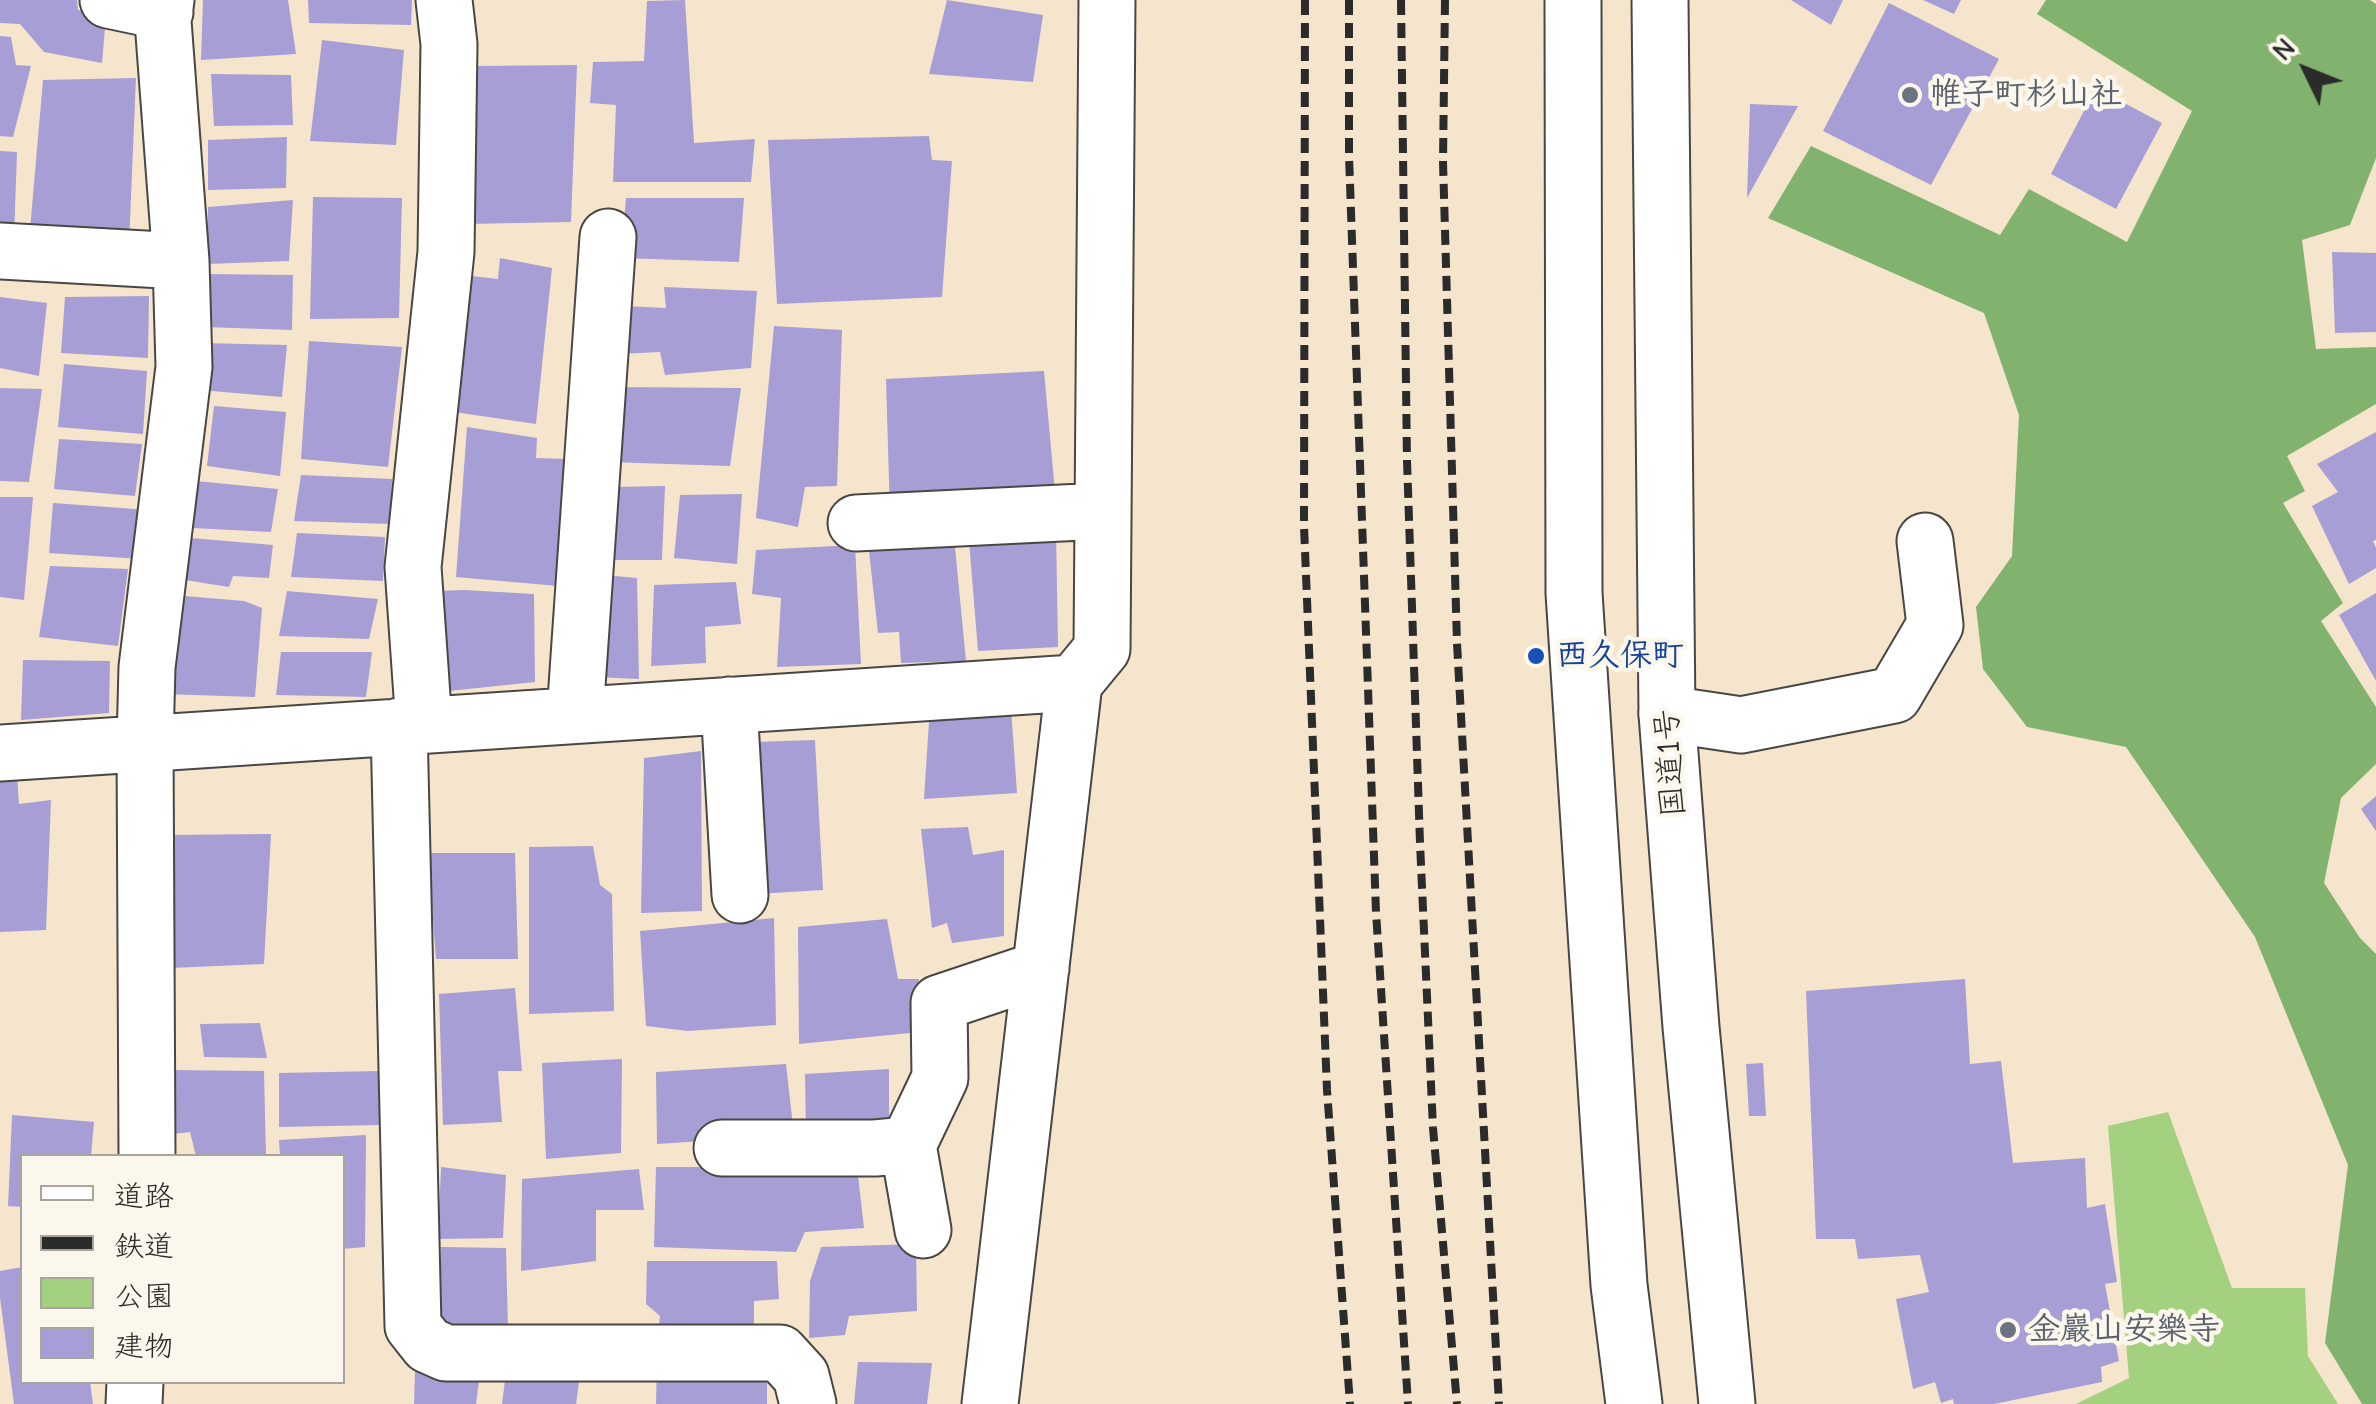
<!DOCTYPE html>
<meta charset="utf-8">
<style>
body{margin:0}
#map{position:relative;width:2376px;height:1404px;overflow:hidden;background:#f6e5cd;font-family:"Comic Neue","Klee One",sans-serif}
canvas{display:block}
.legend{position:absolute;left:20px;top:1154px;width:325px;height:230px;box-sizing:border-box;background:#fbf7ec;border:2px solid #a8a59f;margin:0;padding:12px 18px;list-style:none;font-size:30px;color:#2b2b2b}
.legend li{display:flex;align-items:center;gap:20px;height:50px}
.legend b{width:50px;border:2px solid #a8a59f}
.north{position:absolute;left:2256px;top:20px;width:100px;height:100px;-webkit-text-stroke:8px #fbf7ec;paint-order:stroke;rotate:313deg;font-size:28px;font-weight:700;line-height:40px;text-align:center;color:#2b2b2b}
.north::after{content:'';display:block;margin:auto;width:35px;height:45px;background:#2b2b2b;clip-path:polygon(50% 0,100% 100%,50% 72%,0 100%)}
</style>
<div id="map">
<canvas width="2376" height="1404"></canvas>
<ul class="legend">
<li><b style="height:12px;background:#fff"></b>道路</li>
<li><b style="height:12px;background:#2b2b2b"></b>鉄道</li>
<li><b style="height:28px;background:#a3d17f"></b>公園</li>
<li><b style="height:28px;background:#a79ed5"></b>建物</li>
</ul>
<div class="north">N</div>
</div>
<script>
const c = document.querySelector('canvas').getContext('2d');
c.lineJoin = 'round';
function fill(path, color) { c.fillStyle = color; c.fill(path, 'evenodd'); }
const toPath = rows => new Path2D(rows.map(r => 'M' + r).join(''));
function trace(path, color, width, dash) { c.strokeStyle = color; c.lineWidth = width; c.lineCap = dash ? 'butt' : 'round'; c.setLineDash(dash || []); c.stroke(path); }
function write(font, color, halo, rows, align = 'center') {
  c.font = font + ' "Comic Neue","Klee One",sans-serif'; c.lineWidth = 9; c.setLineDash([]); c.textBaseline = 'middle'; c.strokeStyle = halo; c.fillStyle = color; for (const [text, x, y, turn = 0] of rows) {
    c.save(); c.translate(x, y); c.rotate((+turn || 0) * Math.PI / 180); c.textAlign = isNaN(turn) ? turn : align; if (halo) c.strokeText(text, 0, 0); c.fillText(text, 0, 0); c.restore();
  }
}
fill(toPath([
 [2168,1112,2232,1288,2305,1288,2308,1356,2338,1404,2076,1404,2129,1378,2108,1126]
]), '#a3d17f');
fill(toPath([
 [2046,0,2370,0,2376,4,2376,158,2350,225,2302,240,2316,349,2376,347,2376,404,2287,456,2305,491,2283,503,2343,603,2321,621,2376,707,2376,764,2341,798,2324,883,2360,938,2376,954,2376,1404,2362,1404,2325,1343,2348,1165,2255,937,2126,747,2027,727,1983,669,1976,607,2012,556,2019,415,1984,313,1768,218,1811,146,2000,235,2029,189,2127,242,2192,111,2037,14]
]), '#82b36e');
fill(toPath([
 [0,0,77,0,78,10,106,16,102,63,44,52,20,24,0,23],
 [203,0,288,0,296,54,201,60],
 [308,0,412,0,411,25,309,23],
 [685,0,694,143,755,139,751,182,613,182,616,105,590,103,593,62,644,61,647,1],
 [947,0,1043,15,1033,82,929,74],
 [1791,0,1843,0,1831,25],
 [1923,0,1961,0,1954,14],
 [1889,3,1999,59,1931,185,1823,131],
 [0,36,11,37,16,65,31,66,13,137,0,136],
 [322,40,404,50,396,145,310,141],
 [577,65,571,222,467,224,475,66],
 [211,74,291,75,293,125,214,126],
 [136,78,129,245,29,241,43,80],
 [2096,88,2162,123,2116,209,2051,174],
 [1750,104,1798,106,1747,198],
 [929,136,932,160,952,161,942,297,777,304,768,140],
 [287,137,286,188,208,190,208,140],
 [0,151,17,152,14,239,0,238],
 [313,197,402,198,399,318,310,319],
 [626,198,744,198,739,262,621,258],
 [293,200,289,261,207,264,208,207],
 [2332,252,2376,253,2376,332,2335,333],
 [500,258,552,268,536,424,454,412,472,276,498,279],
 [206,274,293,275,292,330,205,327],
 [664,287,757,291,751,368,665,375,660,352,620,354,625,306,666,308],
 [149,296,148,358,61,353,65,297],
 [0,297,47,303,39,376,0,368],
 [774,326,842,330,837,486,805,487,798,527,756,518],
 [309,341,402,347,388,467,301,459],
 [202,343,287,345,282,397,200,390],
 [64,364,147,371,143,434,58,427],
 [1044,371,1056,503,890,515,886,379],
 [619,387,741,388,730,466,608,462],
 [0,388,42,389,29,482,0,481],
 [214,406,286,412,280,476,207,466],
 [467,427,537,438,536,458,565,459,558,586,456,577],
 [2376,432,2376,540,2373,541,2376,548,2376,568,2349,584,2312,506,2338,492,2317,464],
 [59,439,142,444,135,496,54,489],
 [301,475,392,479,390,524,294,521],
 [196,481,278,489,271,532,192,528],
 [665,486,662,560,609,560,614,487],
 [742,494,737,564,674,558,680,495],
 [0,497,33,497,24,600,0,597],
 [53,503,149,510,141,559,49,553],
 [1056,531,1058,647,978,651,969,541],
 [297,533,385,537,383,581,291,577],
 [954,537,966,661,901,663,899,632,878,633,868,542],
 [191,538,273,545,269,578,233,576,229,587,185,580],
 [855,545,861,664,777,667,781,598,752,594,756,550],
 [50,566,128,569,118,646,39,637],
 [604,575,637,578,639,679,594,677],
 [736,582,741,624,705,627,706,663,651,666,654,585],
 [464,590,534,594,535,682,439,692,437,591],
 [287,591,378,599,369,639,279,636],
 [2376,593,2376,681,2339,615],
 [173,595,244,601,262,608,255,697,163,694],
 [281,652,372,652,366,697,276,695],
 [23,660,110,661,109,713,21,720],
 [1011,708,1017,793,924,799,929,721],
 [815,740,823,890,756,894,755,742],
 [701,751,702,911,641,913,644,758],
 [17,777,19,804,51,800,46,930,0,932,0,779],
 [2376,796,2376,831,2361,809],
 [968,827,973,855,1004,850,1004,936,952,943,947,923,932,928,921,829],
 [271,834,264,964,171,968,168,835],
 [593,846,600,885,612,894,614,1011,529,1014,529,847],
 [428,853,515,853,518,959,436,959],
 [774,918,776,1025,688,1031,646,1026,640,931],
 [887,919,898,979,919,979,910,1033,799,1044,798,927],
 [1965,979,1970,1064,2001,1061,2013,1163,2085,1158,2087,1208,2105,1204,2117,1282,2105,1284,2119,1361,2101,1367,2102,1382,1994,1404,1954,1404,1953,1399,1941,1403,1935,1382,1913,1389,1896,1299,1929,1292,1920,1255,1858,1259,1855,1239,1816,1239,1806,991],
 [515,988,522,1071,498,1071,502,1122,443,1125,439,994],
 [260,1023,267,1058,204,1057,200,1024],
 [622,1059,621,1153,546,1159,542,1063],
 [1763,1063,1766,1116,1749,1116,1746,1064],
 [786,1064,794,1135,657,1144,656,1072],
 [889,1069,889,1131,806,1133,805,1074],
 [168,1070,264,1071,266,1156,196,1156,190,1132,172,1134],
 [380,1071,379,1125,279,1127,279,1073],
 [12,1115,94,1122,91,1156,22,1156,22,1207,8,1206],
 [366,1135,365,1247,342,1249,342,1156,280,1156,279,1140],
 [441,1167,506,1175,503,1238,438,1239],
 [656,1167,857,1167,864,1228,805,1232,796,1252,654,1247],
 [639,1169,644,1210,596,1210,596,1261,521,1271,522,1179],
 [916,1244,917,1311,849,1316,845,1335,809,1338,810,1281,821,1247],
 [441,1247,506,1248,508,1329,440,1331],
 [647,1261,777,1261,779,1299,754,1301,754,1339,657,1342,660,1316,646,1304],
 [22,1267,22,1382,90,1382,93,1404,14,1404,0,1298,0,1271],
 [767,1360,767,1404,656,1404,657,1362],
 [858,1362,932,1363,927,1404,854,1404],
 [415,1371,480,1374,476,1404,414,1404],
 [506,1373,580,1375,576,1404,502,1404]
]), '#a79ed5');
const minor = toPath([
 [108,0,165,12],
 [0,251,181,261],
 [856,523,1103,511],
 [729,705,740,895],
 [1667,714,1741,725,1894,695,1935,625,1925,541],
 [575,715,608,237],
 [424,725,413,567,446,252,449,44,444,0],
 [399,726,413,1326,428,1345,446,1353,780,1353,801,1376,808,1404],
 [0,753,1074,683],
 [908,1145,923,1230],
 [722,1148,875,1148,908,1145,940,1078,939,1003,1041,969],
 [147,1156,145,742,147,667,184,367,181,261,163,21,166,0],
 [134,1404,135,1382],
 [990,1404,1074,683,1102,649,1107,0]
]);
const highway = toPath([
 [1573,0,1574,593,1619,1285,1634,1404],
 [1660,0,1667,714,1691,1027,1727,1404]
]);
trace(minor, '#494743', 59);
trace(highway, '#494743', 59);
trace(minor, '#fff', 55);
trace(highway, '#fff', 55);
trace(toPath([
 [1305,0,1304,526,1327,1090,1350,1404],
 [1349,0,1349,156,1376,912,1408,1404],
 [1401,0,1407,460,1420,843,1433,1128,1457,1404],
 [1445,0,1443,162,1457,643,1499,1404]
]), '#2b2b2b', 8, [15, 8]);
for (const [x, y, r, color] of [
 [1910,95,10,"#6b7280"],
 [1536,656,10,"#1a4fb4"],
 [2008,1330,10,"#6b7280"]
]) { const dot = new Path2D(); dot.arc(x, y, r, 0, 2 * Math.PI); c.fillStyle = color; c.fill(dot); trace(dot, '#fbf7ec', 4); }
write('bold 32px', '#5b616d', '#fbf7ec', [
 ["帷子町杉山社",1930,95],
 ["金巖山安樂寺",2028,1330]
], 'left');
write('bold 32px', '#164399', '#fbf7ec', [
 ["西久保町",1556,656]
], 'left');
write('32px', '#2b2b2b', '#fbf7ec', [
 ["国道1号",1671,763,-94]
]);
</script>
